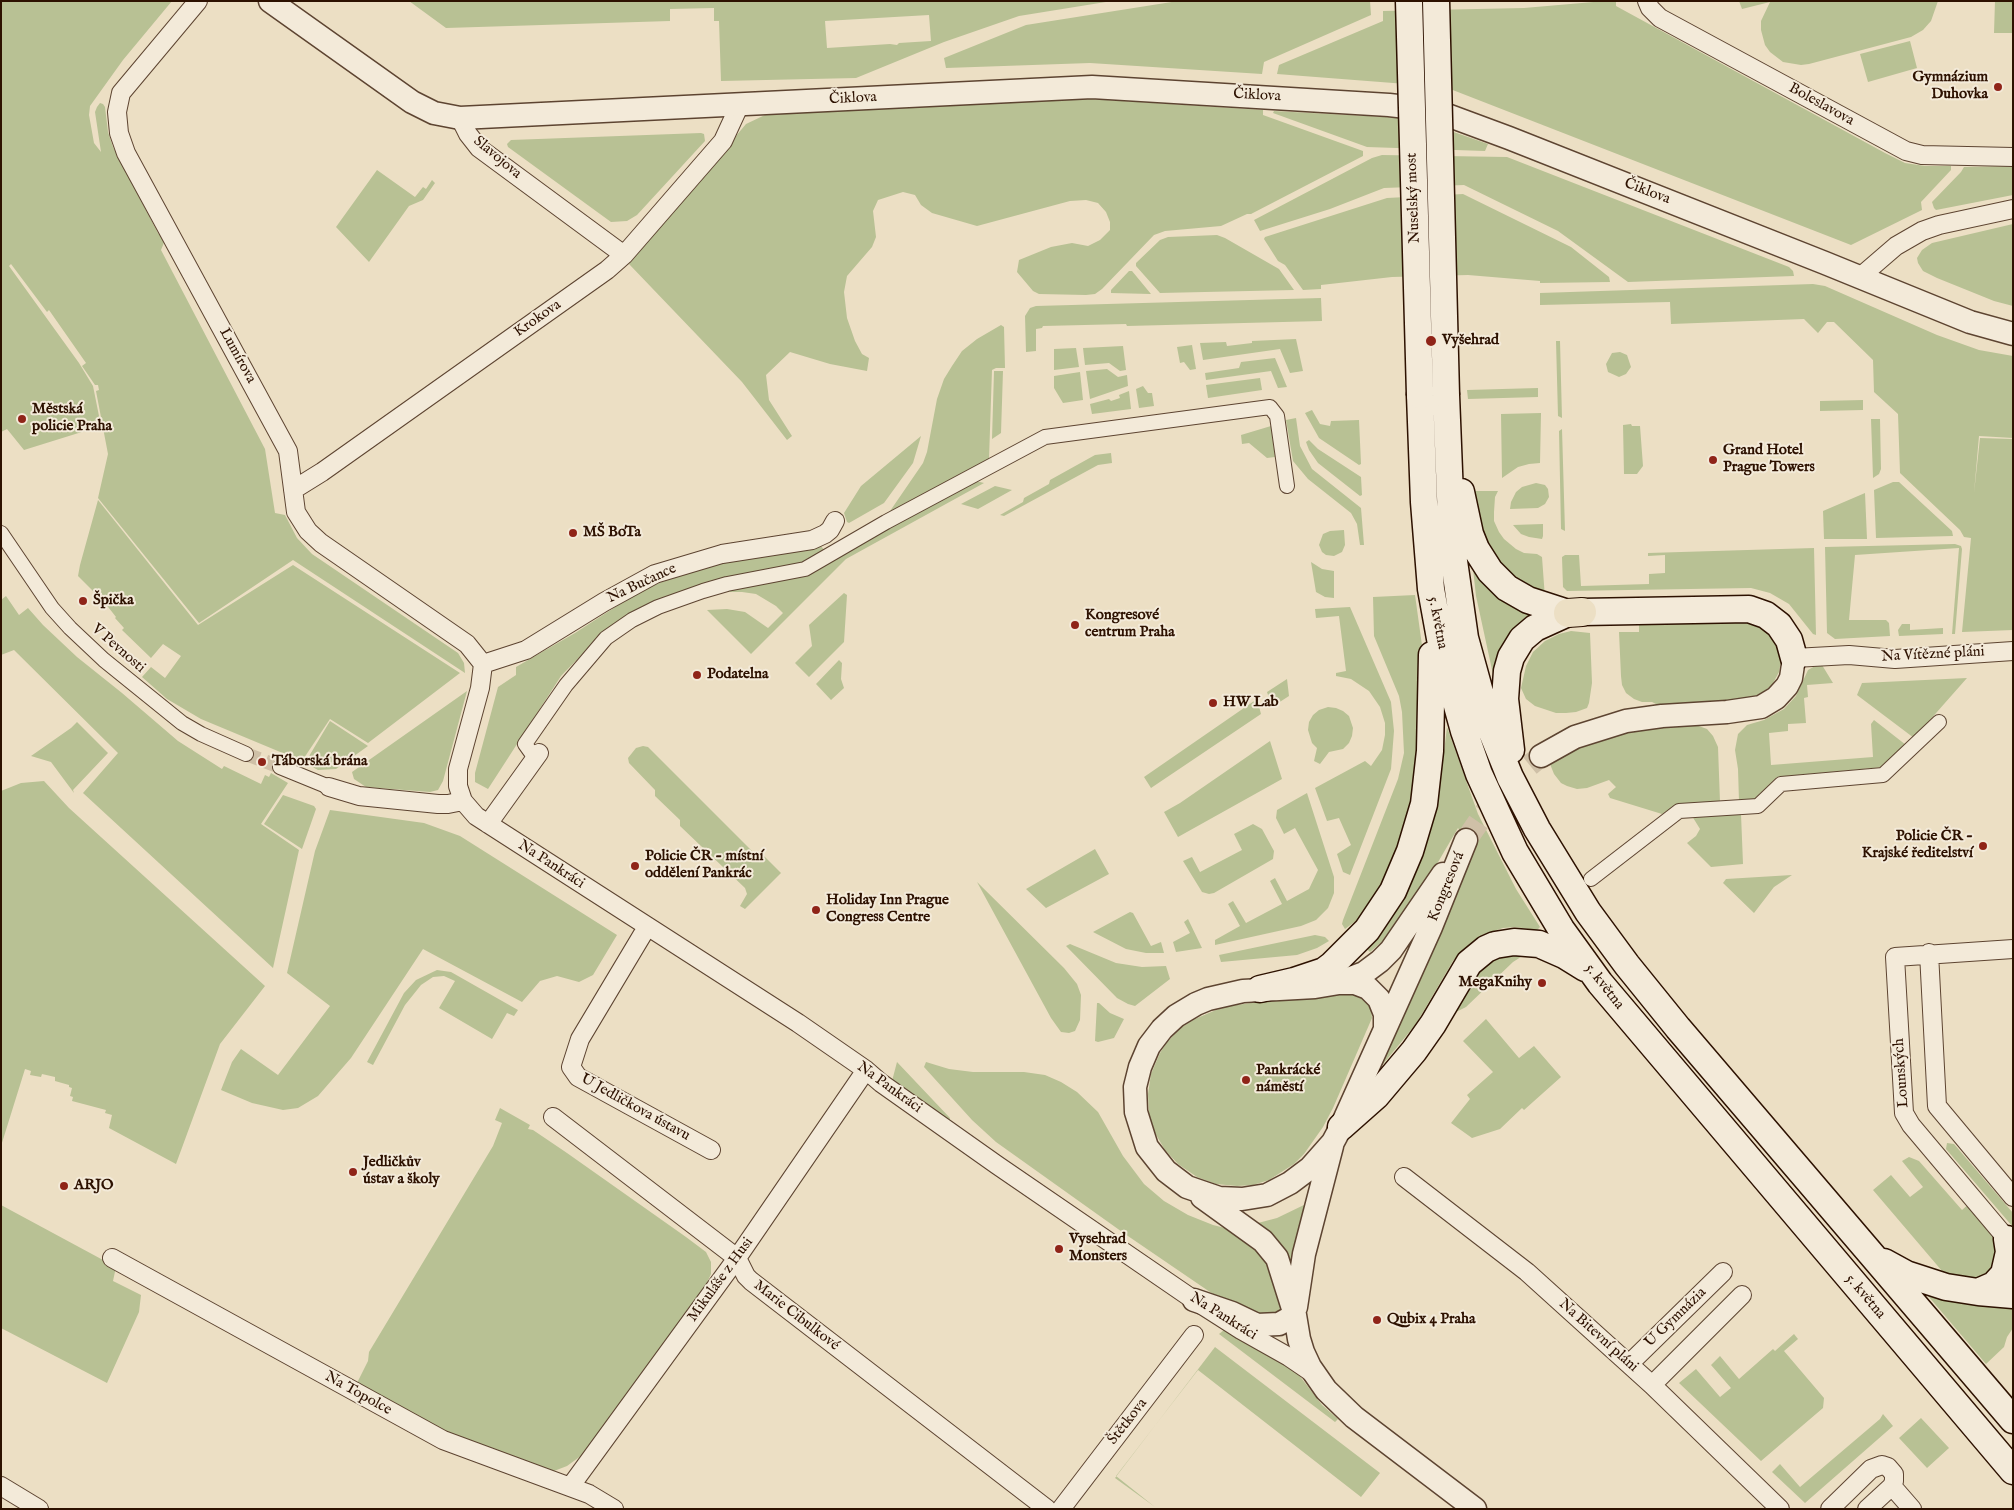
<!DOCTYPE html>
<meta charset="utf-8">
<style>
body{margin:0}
#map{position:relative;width:2014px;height:1510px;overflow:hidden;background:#ecdfc4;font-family:"IM FELL English",serif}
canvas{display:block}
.frame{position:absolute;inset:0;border:2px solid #2d1100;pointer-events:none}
</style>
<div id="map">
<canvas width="2014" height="1510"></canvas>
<div class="frame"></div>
</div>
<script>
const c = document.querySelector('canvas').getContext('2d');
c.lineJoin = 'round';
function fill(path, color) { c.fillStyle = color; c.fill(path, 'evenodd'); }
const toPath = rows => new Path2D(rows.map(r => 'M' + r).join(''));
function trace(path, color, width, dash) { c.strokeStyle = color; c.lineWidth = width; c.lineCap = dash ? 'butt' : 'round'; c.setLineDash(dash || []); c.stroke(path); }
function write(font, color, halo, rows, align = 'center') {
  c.font = font + ' "IM FELL English",serif'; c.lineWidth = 4; c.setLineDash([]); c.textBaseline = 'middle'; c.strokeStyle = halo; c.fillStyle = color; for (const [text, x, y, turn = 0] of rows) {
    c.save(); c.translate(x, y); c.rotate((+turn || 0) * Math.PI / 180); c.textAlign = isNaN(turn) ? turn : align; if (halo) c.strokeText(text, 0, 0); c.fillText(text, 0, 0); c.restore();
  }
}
fill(toPath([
 [1,1,172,1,123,60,90,106,89,115,94,143,101,152,95,112,97,107,100,103,103,104,105,107,108,132,113,147,158,233,165,240,161,250,265,449,275,513,285,515,297,538,312,554,458,653,464,663,465,673,293,560,199,623,98,498,108,454,96,391,99,390,98,385,95,385,82,366,86,363,49,310,47,312,11,264,9,266,79,363,93,386,101,426,24,450,7,429,1,432],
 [409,1,1112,1,1019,16,944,42,856,78,721,81,719,21,714,21,714,8,670,9,670,21,446,28],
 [929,15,931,41,899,43,897,45,890,44,827,48,825,21],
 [1178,1,1370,1,1371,15,1264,62,1262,74,1090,63,946,68,944,58,1026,25],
 [1605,1,1616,1,1616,6,1885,153,1905,163,1925,166,1951,166,1951,170,1921,202,1922,210,1851,245,1445,87,1277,74,1279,65,1383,21,1383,11,1524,8],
 [1739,1,1938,1,1931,21,1923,30,1911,37,1809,64,1801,65,1783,62,1770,52,1765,45,1761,30,1761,21,1770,2,1742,9],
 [1995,1,2013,1,2013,33,1994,33],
 [1910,41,1917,68,1868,82,1860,54],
 [1091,99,1263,110,1263,115,1363,151,1363,156,1251,214,1247,214,1221,226,1165,231,1154,235,1102,289,1095,294,1086,295,1039,294,1033,291,1017,272,1019,260,1051,247,1072,243,1088,246,1100,240,1110,230,1110,222,1106,212,1098,203,1086,200,1070,201,977,226,932,213,921,205,915,195,903,192,878,200,873,211,876,237,872,247,847,276,844,292,847,318,855,341,862,354,869,358,867,371,830,364,790,352,766,375,769,400,792,436,787,440,742,382,629,264,746,124,765,115,1000,102],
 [1274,111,1404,118,1425,122,1488,144,1485,151,1367,147,1273,113],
 [701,133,704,134,705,141,637,215,627,221,611,222,508,147,507,144,511,140],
 [1382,155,1507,157,1789,267,1793,271,1794,276,1628,282,1558,231,1464,185,1384,188,1330,209,1260,231,1254,220,1372,158],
 [2013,166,2013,195,1936,210,1934,208,1932,202,1961,172,1964,167],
 [377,170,415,197,423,187,426,189,432,180,435,183,423,200,409,206,369,262,336,227],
 [1463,194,1571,247,1609,277,1610,282,1540,283,1540,281,1468,275,1392,277,1321,285,1321,289,1303,290,1285,265,1278,261,1264,239,1265,237,1387,198],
 [2013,224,2013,306,1994,301,1937,278,1923,271,1918,263,1917,258,1922,250,1932,243],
 [1217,235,1225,238,1279,269,1294,290,1160,293,1136,266,1136,263,1160,240,1168,237],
 [1129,271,1132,271,1151,294,1111,293,1111,290],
 [1813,284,1825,286,1937,335,1979,350,2013,356,2013,438,1979,436,1974,493,1980,438,2013,439,2013,630,1962,632,1971,538,1964,537,1960,530,1900,473,1898,414,1874,392,1873,360,1834,322,1827,322,1818,333,1804,319,1671,324,1670,302,1540,305,1540,293],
 [1321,298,1322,321,1127,326,1126,324,1043,326,1042,328,1036,329,1036,351,1026,352,1025,316,1030,308,1036,306],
 [1001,325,1004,327,1005,368,996,368,992,370,989,459,888,514,923,463,927,452,937,399,944,379,952,366,962,351,977,339],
 [1296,339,1303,371,1290,373,1280,349,1203,360,1200,343,1226,342,1227,346,1252,343,1252,341],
 [1556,341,1560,341,1562,418,1558,416],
 [1192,345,1196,369,1190,370,1184,362,1180,363,1177,347],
 [1123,346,1126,370,1120,371,1109,363,1085,365,1083,348],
 [1076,348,1079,367,1054,370,1054,349],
 [1620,352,1627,355,1631,367,1626,374,1619,377,1608,372,1606,364,1612,353],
 [1275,358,1287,387,1278,388,1271,371,1206,380,1205,373,1239,368,1241,362],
 [1107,369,1118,377,1127,375,1128,386,1090,399,1086,371],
 [994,371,1003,371,1001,433,992,439],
 [1080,372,1083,400,1063,403,1054,388,1054,376],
 [1260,378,1262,390,1208,398,1206,385],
 [1143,386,1148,393,1152,393,1154,406,1139,408,1136,389],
 [1538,388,1538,397,1468,399,1467,390],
 [1129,391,1131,409,1092,414,1090,404,1109,399,1111,401,1120,398,1119,395],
 [1863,400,1863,410,1820,411,1820,401],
 [1312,410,1320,424,1330,426,1331,421,1359,420,1361,464,1359,465,1319,438,1305,413],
 [1541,413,1540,463,1529,464,1518,467,1502,478,1501,414],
 [1296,418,1300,446,1312,469,1361,508,1364,545,1360,545,1357,524,1351,513,1308,479,1293,461,1286,420],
 [1871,419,1880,419,1881,469,1879,474,1873,478],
 [1631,424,1632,426,1640,426,1643,466,1637,474,1624,474,1623,425],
 [1271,426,1275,457,1267,458,1249,443,1242,444,1241,435],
 [1562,429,1565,531,1561,529,1559,431],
 [921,436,913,463,884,503,849,523,847,522,844,513,861,486],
 [1309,440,1318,449,1361,477,1362,495,1360,496,1318,463,1309,450,1306,442],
 [1111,453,1112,463,1098,465,1004,516,1000,515,1023,502,1024,498,1049,484,1050,480,1095,455],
 [976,481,984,483,846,559,751,654,707,610,727,609,745,612,768,628,783,613,776,606,756,594,742,592,719,592,841,555],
 [1893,482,1899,482,1952,531,1953,536,1876,538,1874,490],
 [1536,483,1545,485,1548,489,1549,497,1545,504,1538,508,1510,509,1511,502,1516,492,1522,487],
 [995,486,1012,490,978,509,961,504],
 [1469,491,1498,491,1495,497,1494,512,1494,521,1499,532,1504,539,1516,549,1524,553,1537,554,1542,557,1545,598,1495,566],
 [1865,493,1867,539,1824,539,1823,511],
 [98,500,198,625,293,565,460,673,368,743,330,719,300,764,285,754,201,719,167,699,142,677,151,667,165,678,181,656,163,644,151,658,122,630,124,628,115,618,116,617,105,603,78,576,80,565],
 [1543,524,1543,536,1542,539,1529,537,1521,534,1513,525],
 [1344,530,1345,545,1342,552,1334,556,1326,555,1322,552,1319,545,1323,534,1330,531],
 [1955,544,1961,546,1962,549,1955,634,1952,634,1959,548,1855,555,1849,620,1886,620,1889,623,1890,636,1835,639,1827,633,1825,547],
 [821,546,824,550,806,562,694,589,596,640,561,676,488,789,475,782,475,773,498,687,516,675,516,667,575,633,637,593,659,583,707,567,761,555],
 [1814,548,1816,635,1813,634,1789,604,1770,593,1751,588,1567,591,1563,587,1562,557,1565,555,1579,555,1581,586,1649,584,1649,574,1665,573,1665,555,1648,556,1648,553],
 [1472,560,1543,611,1494,679,1476,596],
 [1311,562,1322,569,1334,571,1334,598,1325,597,1316,592],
 [844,593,847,595,844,642,809,677,795,663,812,646,809,625],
 [1415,595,1425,667,1419,779,1397,853,1383,884,1370,905,1357,920,1345,929,1342,924,1343,920,1398,779,1404,753,1402,712,1399,696,1374,636,1373,597],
 [6,596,19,615,28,608,43,625,77,657,122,693,178,741,222,769,224,766,261,784,265,775,269,777,271,773,288,783,261,824,299,850,273,968,83,793,118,753,14,650,1,655,1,600],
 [1350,607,1391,702,1394,731,1391,769,1350,875,1343,872,1337,854,1351,845,1339,818,1327,821,1315,788,1365,761,1371,766,1382,750,1385,735,1385,723,1380,707,1369,691,1351,679,1336,676,1336,673,1346,671,1339,616,1316,618,1315,609],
 [1639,621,1749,621,1767,629,1780,650,1781,661,1779,672,1772,685,1762,693,1743,701,1660,706,1652,702,1642,702,1634,699,1626,693,1622,685,1621,676,1619,632,1639,632],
 [1902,624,1910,624,1910,630,1943,628,1943,634,1899,636,1898,630],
 [1571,631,1590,633,1592,683,1589,703,1587,708,1576,712,1566,713,1556,713,1535,706,1526,699,1521,688,1526,666,1533,652,1545,641,1559,634],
 [839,660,842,663,841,679,844,688,831,700,816,684],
 [1822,665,1833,683,1807,685,1808,697,1804,698,1806,723,1788,724,1788,731,1769,733,1771,765,1873,757,1871,724,1874,720,1906,745,1884,767,1777,777,1754,800,1739,801,1738,769,1735,750,1738,734,1747,725,1764,720,1784,709,1796,696,1808,670,1815,666],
 [1967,678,1914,738,1857,695,1862,683],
 [1287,679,1289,696,1272,707,1267,692],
 [467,691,443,781,438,790,430,792,366,787,354,779,352,772],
 [1257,699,1261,714,1151,788,1144,777],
 [1328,707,1336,708,1343,711,1349,716,1353,728,1352,736,1349,743,1343,749,1329,752,1320,764,1314,761,1317,748,1312,743,1308,730,1309,722,1313,715,1319,710],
 [330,721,368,746,336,769,318,770,305,763],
 [77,722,108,753,73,790,74,793,51,762,31,756,71,728],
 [1696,725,1707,729,1713,736,1718,747,1720,802,1679,804,1662,814,1610,798,1608,794,1616,787,1609,780,1587,788,1577,789,1567,786,1561,783,1554,774,1550,764,1580,746,1620,734,1658,727],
 [1447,727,1478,814,1516,889,1540,927,1537,930,1515,927,1503,928,1482,935,1465,948,1453,961,1416,1024,1379,1069,1447,906,1473,852,1458,828,1427,881,1385,939,1370,952,1367,949,1386,924,1433,817,1440,785],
 [1270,741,1282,779,1178,837,1164,812,1180,803],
 [643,746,648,747,760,859,764,856,781,873,745,909,740,906,747,894,745,888,680,826,680,820,655,796,655,790,629,763,628,758,636,748],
 [44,781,69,808,265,986,220,1044,176,1164,109,1128,112,1115,105,1113,106,1110,72,1101,73,1097,70,1096,72,1088,69,1087,69,1085,55,1081,55,1077,42,1074,41,1077,30,1075,31,1071,25,1069,1,1146,1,791,21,783],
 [1307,793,1334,877,1334,893,1328,908,1316,920,1301,926,1215,945,1215,940,1240,926,1228,904,1233,901,1246,923,1282,904,1270,881,1275,878,1287,901,1309,889,1318,870,1295,828,1284,834,1276,818,1277,810],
 [283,795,314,806,316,809,302,849,264,824],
 [330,810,424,823,460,836,617,935,593,975,579,982,557,976,540,981,522,1002,423,949,351,1058,318,1096,298,1108,283,1110,252,1103,221,1090,232,1062,241,1049,278,1075,330,1006,287,973,315,851],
 [1741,814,1743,864,1711,867,1687,843,1696,836,1700,829,1692,816],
 [1253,824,1262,829,1274,851,1273,859,1214,893,1209,894,1202,892,1183,861,1192,857,1200,872,1242,850,1234,834],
 [1095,849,1109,874,1046,908,1026,889],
 [1792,875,1774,887,1754,913,1723,883,1726,879],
 [977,882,1064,968,1077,984,1081,995,1080,1020,1075,1031,1069,1033,1061,1032,1051,1018],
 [1130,912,1133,913,1151,946,1161,942,1164,953,1146,953,1126,949,1093,932],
 [1188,919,1202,948,1176,952,1173,942,1190,933,1184,922],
 [1315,935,1325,937,1329,941,1317,948,1297,955,1221,962,1219,955],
 [1070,944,1116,963,1142,967,1166,966,1170,979,1135,1006,1128,1004,1117,998,1066,946],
 [1497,953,1524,955,1513,962,1466,1007,1452,1014,1463,986],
 [437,970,451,972,518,1010,514,1016,507,1013,492,1039,439,1008,455,981,444,976,433,977,421,985,405,1005,373,1065,367,1062,404,993,416,980],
 [1341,990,1365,997,1371,1007,1372,1018,1333,1108,1323,1127,1304,1154,1294,1164,1269,1180,1253,1185,1237,1186,1216,1184,1197,1177,1178,1164,1165,1150,1155,1133,1149,1114,1148,1094,1151,1074,1160,1053,1167,1042,1182,1027,1195,1019,1216,1010,1230,1006],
 [1097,1003,1099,1003,1110,1013,1124,1019,1114,1038,1098,1042,1095,1041],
 [1486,1019,1519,1058,1534,1046,1561,1077,1524,1110,1522,1108,1500,1129,1472,1138,1451,1123,1470,1099,1467,1095,1493,1072,1463,1041],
 [897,1062,950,1118,949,1121,892,1081],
 [926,1062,949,1069,973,1072,1024,1072,1045,1075,1061,1082,1077,1092,1098,1112,1123,1156,1144,1184,1164,1201,1188,1215,1213,1225,1229,1229,1244,1237,1272,1267,1282,1312,1271,1318,1229,1305,1125,1234,996,1142,972,1120,924,1067],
 [500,1108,530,1125,528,1129,533,1130,567,1153,686,1237,706,1252,711,1262,711,1274,704,1289,589,1450,567,1466,554,1471,469,1442,355,1387,368,1361,369,1352,493,1146,502,1123,495,1120],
 [1947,1143,1954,1144,2013,1213,2013,1227,1946,1149],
 [1909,1157,1919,1161,1962,1210,1970,1203,1997,1235,2001,1258,1985,1281,1948,1278,1873,1190,1891,1175,1910,1197,1923,1187,1902,1161],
 [1306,1204,1294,1270,1258,1223,1277,1218],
 [1,1205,116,1267,113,1281,141,1295,139,1312,107,1383,1,1328],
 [1923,1290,2013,1302,2013,1328,2007,1337,2004,1347,1986,1364],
 [1224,1330,1277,1356,1299,1375,1322,1405,1338,1419,1335,1422,1219,1334],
 [1794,1334,1798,1339,1784,1351,1824,1398,1823,1408,1761,1461,1679,1383,1696,1369,1720,1397,1731,1388,1711,1365,1720,1356,1739,1379,1773,1349,1775,1351],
 [1215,1347,1380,1473,1361,1497,1198,1370,1116,1476,1155,1507,1115,1478],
 [1883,1414,1893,1426,1805,1503,1772,1472,1780,1464,1800,1487,1880,1419],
 [1921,1418,1949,1448,1927,1468,1899,1438]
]), '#b8c194');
trace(toPath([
 [246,754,280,767]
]), '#cfc0a7', 14, [14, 7]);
trace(toPath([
 [1466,840,1495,798,1509,782,1541,756]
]), '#cfc0a7', 22, [22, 11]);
const pedestrian = toPath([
 [1,533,52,608,70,628,104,660,182,723,201,734,246,754],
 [535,758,525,744,566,685,606,638,632,620,658,607,703,591,727,584,805,569,886,522,1045,437,1270,407,1277,416,1287,486],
 [280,767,329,787],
 [1591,879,1679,811,1758,806,1781,784,1883,775,1939,722]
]);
const minor = toPath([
 [198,1,121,93,117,112,119,133,126,153,288,451,296,512,308,531,321,543,467,644,483,664],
 [1647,1,1650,8,1660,18,1906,151,1922,155,2013,157],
 [460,118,468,134,479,148,624,255],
 [1860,277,1896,246,1922,231,1939,225,2013,209],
 [293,490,322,472,607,270,624,255,723,141,740,104],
 [1794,658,1849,655,1895,659,2013,651],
 [483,664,480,688,458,769,458,786,463,801,476,816,798,1023,866,1070,881,1083,997,1165,1194,1300,1241,1330,1289,1357,1314,1374],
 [483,664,526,650,604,602,655,574,722,554,812,540,825,534,830,530,835,521],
 [329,787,359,796,438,804,448,804,463,801],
 [488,824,539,753],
 [647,927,580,1039,571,1067,578,1077,711,1150],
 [2013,949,1895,957,1904,1113,1911,1125,2013,1246],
 [1929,953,1937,1106,2013,1197],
 [553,1117,737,1258,746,1276,751,1281,1047,1509],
 [1404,1177,1527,1272,1652,1385,1780,1509],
 [112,1258,443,1440,589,1494,614,1509],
 [1629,1364,1723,1272],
 [1652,1385,1742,1295],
 [1,1486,39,1509],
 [1892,1486,1912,1509],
 [570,1487,737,1258,866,1070],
 [1061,1509,1194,1335],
 [1830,1509,1871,1469,1882,1465,1888,1467,1894,1474,1894,1481,1892,1486,1867,1509]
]);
const tertiary = toPath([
 [270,1,412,102,434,113,460,118,1092,87,1389,105,1424,109,1447,115,1509,138,1825,263,1970,322,2013,334],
 [1541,756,1575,737,1626,721,1662,716,1727,712,1761,707,1776,698,1787,686,1791,678,1794,658],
 [1340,982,1364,973,1380,961,1391,950,1443,874],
 [1385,1029,1385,1014,1379,999,1368,988,1355,983,1339,983,1315,987,1243,991,1208,999,1196,1004,1176,1016,1162,1029,1149,1046,1140,1067,1135,1087,1136,1112,1147,1147,1166,1171,1187,1187,1219,1198,1242,1199,1267,1195,1290,1183,1310,1168,1333,1142,1341,1127,1431,927,1466,840],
 [1202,1197,1263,1241,1277,1258,1295,1315,1299,1339,1303,1352,1310,1367,1326,1390,1354,1417,1475,1509],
 [1194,1300,1232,1313,1257,1325,1279,1324,1295,1315],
 [1296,1307,1304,1254,1332,1146]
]);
const secondary = toPath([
 [1420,395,1424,502,1431,589,1443,655,1464,731,1479,774,1515,852,1561,929,1600,983,2013,1471],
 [1446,395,1452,547,1465,638,1489,725,1510,777,1537,829,1588,912,1627,965,1678,1028,2013,1420],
 [1461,492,1470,534,1476,549,1490,571,1507,588,1528,600,1568,613],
 [1582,612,1749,609,1766,615,1779,625,1789,640,1794,658],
 [1511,750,1505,699,1507,671,1511,657,1522,639,1535,628,1568,613],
 [1260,989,1294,981,1324,971,1332,965,1367,930,1393,891,1410,851,1424,804,1430,751,1432,655],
 [1341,1127,1376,1096,1414,1051,1433,1024,1469,963,1486,949,1495,945,1514,942,1539,944,1564,955,1585,968],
 [1884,1262,1906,1274,1946,1287,1978,1292,2013,1295],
 [1978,1292,1994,1285,2004,1274,2009,1252,2007,1239]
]);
const primary = toPath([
 [1568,613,1582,612]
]);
trace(pedestrian, '#5d4431', 16);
trace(minor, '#5d4431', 20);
trace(tertiary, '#5d4431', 25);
trace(secondary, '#2d1100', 29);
trace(primary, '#2d1100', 30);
trace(pedestrian, '#f3ead9', 14);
trace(minor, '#f3ead9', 18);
trace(tertiary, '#f3ead9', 22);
trace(secondary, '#f3ead9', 26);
trace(primary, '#ecdfc4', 28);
trace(toPath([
 [1434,219,1435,280]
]), '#2d1100', 4, [9, 9]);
const secondaryBridge = toPath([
 [1409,1,1420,395],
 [1436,1,1446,395]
]);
trace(secondaryBridge, '#2d1100', 29, []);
trace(secondaryBridge, '#f3ead9', 26);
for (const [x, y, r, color] of [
 [1998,87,5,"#8f2418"],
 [1431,341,6,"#8f2418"],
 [22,419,5,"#8f2418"],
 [1713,460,5,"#8f2418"],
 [573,533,5,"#8f2418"],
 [83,601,5,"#8f2418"],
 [1075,625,5,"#8f2418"],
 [697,675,5,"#8f2418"],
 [1213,703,5,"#8f2418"],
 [262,762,5,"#8f2418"],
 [1983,846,5,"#8f2418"],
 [635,866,5,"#8f2418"],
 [816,910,5,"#8f2418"],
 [1542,983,5,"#8f2418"],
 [1246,1080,5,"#8f2418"],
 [353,1172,5,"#8f2418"],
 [64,1186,5,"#8f2418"],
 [1059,1249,5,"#8f2418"],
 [1377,1320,5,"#8f2418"]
]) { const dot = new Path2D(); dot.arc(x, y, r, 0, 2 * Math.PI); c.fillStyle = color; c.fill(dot); trace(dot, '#f3ead9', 2); }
write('bold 15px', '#2d1100', '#f3ead9', [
 ["Gymnázium",1988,78,"right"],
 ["Duhovka",1988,95,"right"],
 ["Vyšehrad",1442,341],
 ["Městská",32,410],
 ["policie Praha",32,427],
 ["Grand Hotel",1723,451],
 ["Prague Towers",1723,468],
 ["MŠ BoTa",583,533],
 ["Špička",93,601],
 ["Kongresové",1085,616],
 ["centrum Praha",1085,633],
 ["Podatelna",707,675],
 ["HW Lab",1223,703],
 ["Táborská brána",272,762],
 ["Policie ČR -",1973,837,"right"],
 ["Krajské ředitelství",1973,854,"right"],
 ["Policie ČR - místní",645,857],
 ["oddělení Pankrác",645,874],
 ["Holiday Inn Prague",826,901],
 ["Congress Centre",826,918],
 ["MegaKnihy",1532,983,"right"],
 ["Pankrácké",1256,1071],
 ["náměstí",1256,1088],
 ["Jedličkův",363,1163],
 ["ústav a školy",363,1180],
 ["ARJO",74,1186],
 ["Vysehrad",1069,1240],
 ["Monsters",1069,1257],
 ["Qubix 4 Praha",1387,1320]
], 'left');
write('15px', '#2d1100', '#f3ead9', [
 ["Čiklova",1257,96,3],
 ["Čiklova",853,99,-3],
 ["Boleslavova",1821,105,29],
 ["Slavojova",497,158,40],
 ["Čiklova",1647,192,21],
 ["Nuselský most",1414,198,-92],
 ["Krokova",538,319,-35],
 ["Lumírova",237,356,61],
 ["Na Bučance",642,584,-25],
 ["5. května",1437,623,79],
 ["V Pevnosti",118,649,41],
 ["Na Vítězné pláni",1933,655,-3],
 ["Na Pankráci",551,865,33],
 ["Kongresová",1447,887,-68],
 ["5. května",1604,987,52],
 ["Lounských",1902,1073,-94],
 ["Na Pankráci",889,1088,36],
 ["U Jedličkova ústavu",635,1108,29],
 ["Mikuláše z Husi",721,1280,-54],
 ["5. května",1865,1297,50],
 ["Marie Cibulkové",796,1316,38],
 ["Na Pankráci",1223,1317,32],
 ["U Gymnázia",1676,1318,-44],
 ["Na Bitevní pláni",1598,1336,42],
 ["Na Topolce",358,1394,29],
 ["Štětkova",1128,1422,-52]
]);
</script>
